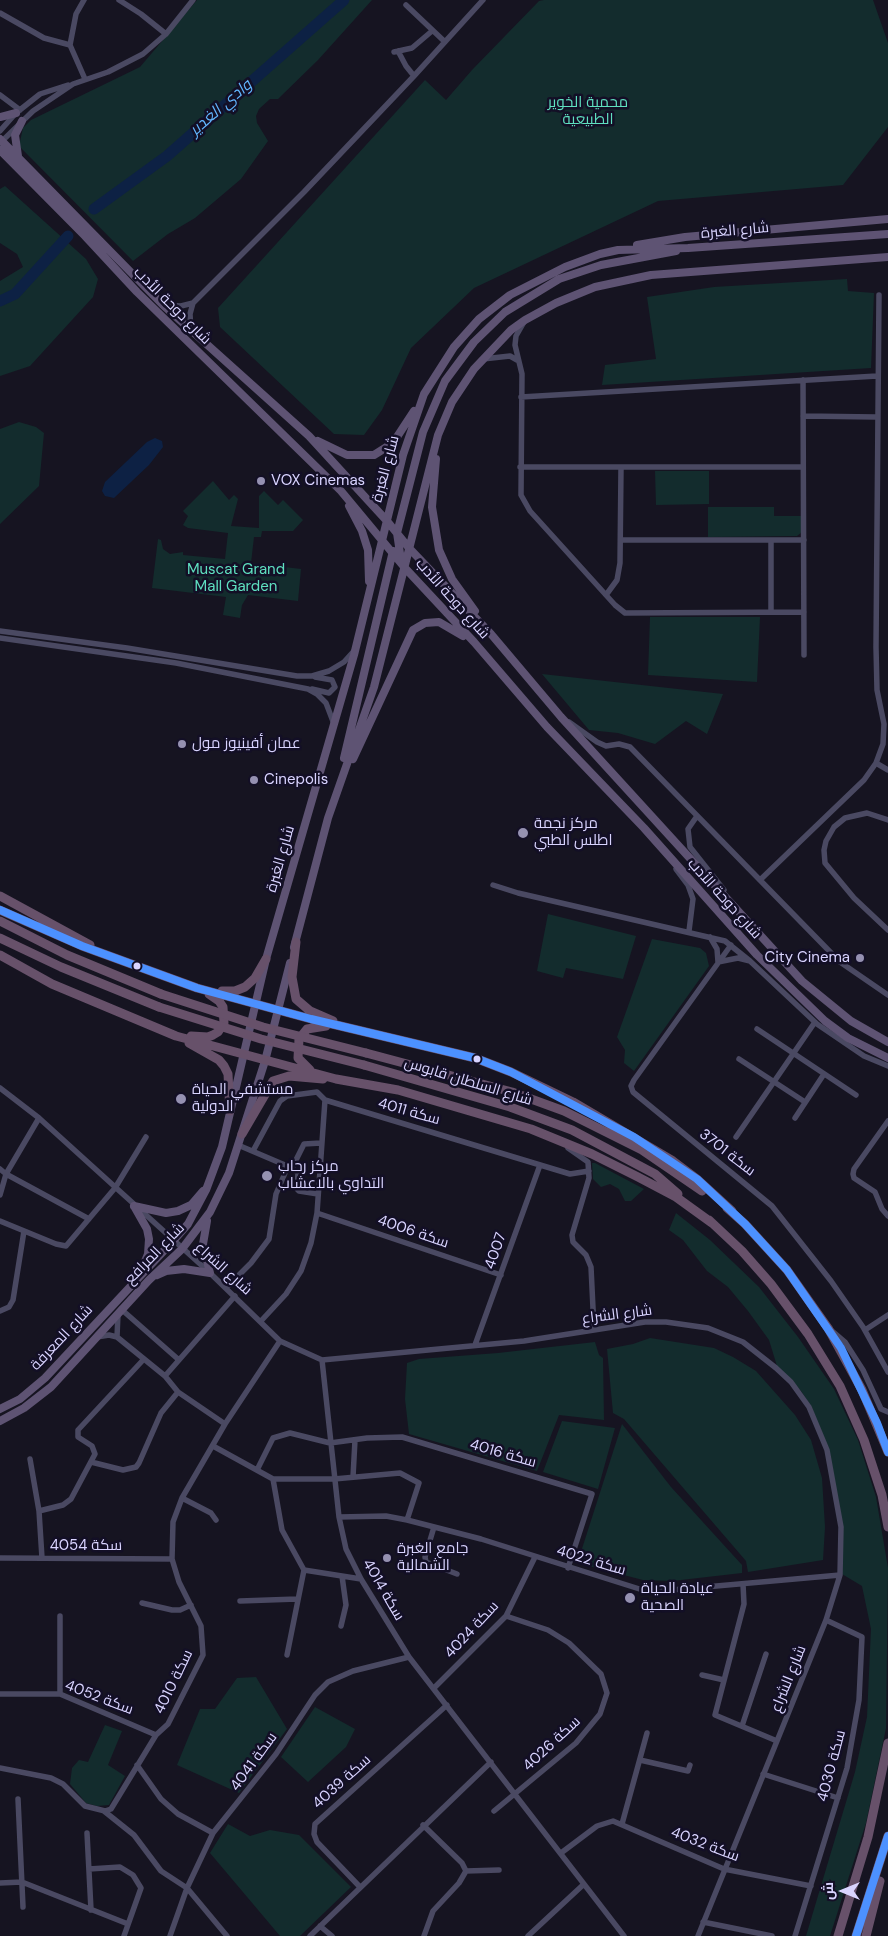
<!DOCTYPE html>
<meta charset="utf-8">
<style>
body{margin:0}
#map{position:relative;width:888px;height:1936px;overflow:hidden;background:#161421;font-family:"DM Sans",Cairo,sans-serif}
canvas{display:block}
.north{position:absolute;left:818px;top:1866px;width:50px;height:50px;-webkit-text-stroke:4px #130f26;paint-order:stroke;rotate:270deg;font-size:14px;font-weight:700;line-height:20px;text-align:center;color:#d9d4ff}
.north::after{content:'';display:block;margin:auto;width:18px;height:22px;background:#d9d4ff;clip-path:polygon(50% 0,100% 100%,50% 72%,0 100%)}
</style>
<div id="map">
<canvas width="888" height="1936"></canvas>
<div class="north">ش</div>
</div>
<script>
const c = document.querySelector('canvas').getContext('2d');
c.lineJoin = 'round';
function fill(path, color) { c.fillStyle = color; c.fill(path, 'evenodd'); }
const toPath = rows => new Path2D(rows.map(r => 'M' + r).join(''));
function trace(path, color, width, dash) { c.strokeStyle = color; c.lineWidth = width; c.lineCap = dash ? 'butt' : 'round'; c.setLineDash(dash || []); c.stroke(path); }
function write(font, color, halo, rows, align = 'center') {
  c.font = font + ' "DM Sans",Cairo,sans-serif'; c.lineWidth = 5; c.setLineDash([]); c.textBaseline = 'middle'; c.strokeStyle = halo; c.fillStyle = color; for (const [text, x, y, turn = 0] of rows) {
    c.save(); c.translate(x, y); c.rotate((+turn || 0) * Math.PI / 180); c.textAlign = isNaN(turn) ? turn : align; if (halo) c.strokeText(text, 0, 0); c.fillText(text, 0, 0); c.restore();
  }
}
fill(toPath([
 [197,0,372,0,318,60,278,99,270,99,259,109,256,116,257,123,268,141,241,179,195,218,168,234,133,261,19,146,23,128,31,120,140,67],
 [544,0,873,0,888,43,888,127,843,185,658,201,474,288,411,348,382,410,364,435,334,434,220,327,218,308,425,80,446,100,472,70,539,1],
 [5,186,86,259,98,279,93,297,30,366,0,376,0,281,23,267,17,254,0,243,0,189],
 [847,279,848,291,874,293,871,368,602,385,605,365,656,359,647,297,714,287],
 [19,422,36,427,44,433,39,486,0,524,0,429],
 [655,471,709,471,709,504,656,505],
 [213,481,229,500,234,495,238,499,231,526,259,528,259,496,264,491,278,505,283,500,303,520,293,531,262,531,261,537,254,537,251,563,301,569,298,601,248,595,242,605,240,618,223,615,226,597,152,588,158,539,161,540,163,549,170,554,183,552,183,555,225,559,228,533,188,528,183,525,188,516,183,511],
 [708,507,774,507,774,516,802,516,802,532,797,536,708,537],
 [650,617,760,617,757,682,648,675],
 [542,674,723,694,707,734,686,721,655,744,618,733,589,730],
 [548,914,636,936,623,979,566,968,563,978,537,971],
 [652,939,700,948,706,953,709,966,634,1071,624,1063,625,1050,617,1037],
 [592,1163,595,1163,644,1189,631,1201,625,1201,619,1189,610,1184,601,1187,593,1179],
 [676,1213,710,1240,759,1287,798,1337,834,1389,858,1440,876,1497,888,1568,886,1728,866,1823,830,1936,806,1936,855,1772,867,1717,871,1629,862,1586,842,1574,843,1527,829,1450,811,1406,801,1391,777,1366,769,1340,748,1311,728,1287,707,1271,683,1240,669,1230],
 [650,1338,714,1348,733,1357,756,1371,795,1415,811,1440,822,1478,825,1527,823,1560,748,1572,746,1561,624,1419,613,1413,607,1349,633,1344],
 [595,1342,599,1355,603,1358,604,1420,559,1415,537,1471,409,1434,405,1399,407,1363,419,1359,498,1353],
 [562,1421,615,1428,598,1489,543,1472],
 [622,1424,671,1487,742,1565,742,1573,672,1581,643,1580,585,1565,579,1558],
 [256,1677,287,1729,239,1793,177,1765,200,1709,215,1709,237,1678],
 [315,1707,355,1729,346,1747,308,1782,281,1757],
 [105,1725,122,1731,108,1765,125,1776,109,1805,97,1806,86,1803,70,1784,72,1768,79,1760,88,1762],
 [228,1824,250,1836,270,1830,299,1835,351,1887,300,1936,280,1936,210,1853]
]), '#132c2d');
fill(toPath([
 [155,438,162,441,163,447,149,465,114,498,105,496,102,491,105,482,147,442]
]), '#0d2144');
trace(toPath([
 [94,209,167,156,344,0],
 [0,301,15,294,68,236]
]), '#0d2144', 11);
trace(toPath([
 [84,0,76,14,70,45,85,79],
 [119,0,141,14,166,34],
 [406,5,444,41],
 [0,13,44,38,70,45],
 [398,51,406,66,414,76],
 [394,52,412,48,432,31],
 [0,95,20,110],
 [0,131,16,113,40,94,68,85],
 [0,143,33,111,73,84,108,72,143,54,166,34,193,0],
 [164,305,181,306,193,303],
 [524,322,516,336,515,345,522,374,521,495,530,511,615,605,625,613,804,612],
 [191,331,190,314,193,303,304,192,414,76,483,0],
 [483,359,510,356,517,360],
 [803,380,804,655],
 [521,397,877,376],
 [803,416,876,417],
 [520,467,803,467],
 [621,540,804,540],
 [606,595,617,580,620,563,621,468],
 [771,612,771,540],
 [0,631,127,648,297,676,312,676,329,671,344,662,353,652],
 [0,638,176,663,308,689,317,694,326,703,334,724],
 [312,689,329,693,335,687,332,680,315,677],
 [569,722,597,742,606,746,619,744,630,747,840,962,888,995],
 [876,763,888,770],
 [697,816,688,829,690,847,724,890],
 [888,820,867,813,845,818,834,827,826,841,824,850,825,863,854,898,888,930],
 [676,869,688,885,693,899,689,931],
 [760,880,864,780,876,763,883,744,884,724,877,690,876,647,879,295],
 [493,885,518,893,725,941,750,961],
 [710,937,717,949,718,962],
 [731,945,634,1080,631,1086,633,1092,772,1206,831,1281,863,1327,888,1372],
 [718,962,738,958,750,961,817,1024,864,1056,888,1066],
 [757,1029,856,1095],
 [739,1059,805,1102],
 [0,1088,39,1118,210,1273,280,1341,322,1360,524,1341,645,1322,666,1322,708,1328,743,1342,776,1368,791,1382,809,1407,827,1450,841,1527,840,1575,826,1620,698,1936],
 [795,1118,824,1074],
 [888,1121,854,1169,853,1174,854,1178,875,1192,882,1209,888,1216],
 [736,1137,815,1022],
 [238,1145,292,1168,298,1173,297,1189,299,1191,318,1194],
 [568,1148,588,1162,589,1178,572,1235,573,1242,586,1255,591,1267,594,1329],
 [253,1151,280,1101,287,1096,317,1092,325,1100,570,1174,589,1171],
 [292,1168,304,1144,321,1143],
 [0,1169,6,1174,89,1219],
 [0,1195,6,1174,39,1118],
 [317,1213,501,1275],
 [0,1221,56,1244,66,1246,115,1188,146,1137],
 [226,1288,251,1263,269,1239,276,1194,288,1166],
 [121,1309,179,1360],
 [0,1311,9,1307,13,1300,24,1231],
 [261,1321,286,1294,301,1271,311,1243,317,1213,325,1100],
 [831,1330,845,1342,863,1370,881,1409,888,1412],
 [865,1330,888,1315],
 [97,1337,109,1335,117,1337,165,1376,178,1392,225,1424],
 [117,1337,118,1314],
 [475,1345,540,1165],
 [322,1360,339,1517,346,1549,361,1579,409,1657,624,1936],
 [165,1376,235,1296],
 [213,1446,273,1479,282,1530,304,1570,287,1655],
 [30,1459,39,1511,42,1558],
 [91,1462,123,1470,136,1467,139,1463,161,1413,178,1392],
 [257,1470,273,1438,290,1433,330,1443,367,1438,402,1437,592,1494,568,1568],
 [353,1477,355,1440],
 [273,1479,334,1479,400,1473,419,1483,407,1520],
 [182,1498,211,1513,216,1520],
 [39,1511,63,1505,71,1499,95,1454,92,1446,78,1437,78,1430,144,1359],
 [339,1517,386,1516,407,1520,481,1539,649,1592,840,1575],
 [434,1527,425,1557,426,1562,457,1574],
 [0,1558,172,1559],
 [304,1570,361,1579],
 [743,1584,744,1604,715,1715,777,1741],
 [240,1601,297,1599],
 [142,1603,172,1610,180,1610,191,1605],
 [341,1626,346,1605,342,1576],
 [702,1675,724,1680],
 [434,1688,506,1616,535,1557],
 [0,1694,60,1694,156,1735],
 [60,1694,60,1616],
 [742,1726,766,1654],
 [640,1760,688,1771,690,1765],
 [137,1765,161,1799,178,1814,213,1833],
 [0,1768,51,1778,63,1784,85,1806,105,1811,111,1809,156,1735,168,1724,203,1655,201,1626,179,1582,172,1559,173,1522,182,1498,225,1424,280,1341],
 [763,1774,838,1798],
 [18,1799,23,1907],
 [104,1811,134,1835,161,1871,187,1888,227,1936],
 [494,1811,576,1743,600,1714,607,1693,601,1674,569,1643,548,1630,506,1616],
 [622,1824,647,1733],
 [423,1825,462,1863,466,1871,459,1883,433,1911,424,1936],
 [87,1833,91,1910],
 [561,1853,597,1826,613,1821,724,1869,811,1886],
 [89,1869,120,1867,133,1875,141,1888,124,1936],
 [466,1871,499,1870],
 [0,1883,22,1882,128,1924],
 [360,1887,317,1842,314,1834,315,1824,447,1705],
 [703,1922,772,1936],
 [320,1926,332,1936],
 [170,1936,187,1888,213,1833,276,1754,315,1695,328,1682,353,1671,409,1657],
 [310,1936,491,1762],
 [528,1936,584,1884],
 [795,1936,847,1768,859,1700,862,1637,826,1620]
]), '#4a4962', 5.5);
trace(toPath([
 [0,117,16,113],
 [0,139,163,305,309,436,387,521,409,548,491,634,561,717,802,981,851,1021,888,1042],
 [0,150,85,236,137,292,341,491,405,568,474,642,547,727,644,828,757,955,825,1021,848,1038,888,1058],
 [18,156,15,135,22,121],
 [637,245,685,237,888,219],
 [318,441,347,455,374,455,393,443,414,411],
 [436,459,432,507,439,550,452,579,475,611],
 [349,506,362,531,368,550,369,581],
 [401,560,397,533,423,432,445,381,474,342,505,312,559,279,601,265,676,251],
 [344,758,393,551],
 [353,759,413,630,425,623,439,622,463,636],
 [294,947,328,818,374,687,438,435,452,402,474,369,511,330,525,320,556,303,595,287,651,275,888,257],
 [134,1206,166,1213,178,1211,191,1205,203,1191],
 [134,1206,147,1229,149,1239,148,1254,141,1271],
 [157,1275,166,1271,184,1269,210,1273,203,1244,207,1221],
 [0,1409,20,1399,45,1378,173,1241,188,1224,206,1190,222,1147,266,959,354,655,403,455,424,394,454,347,479,319,510,295,565,267,600,254,618,250,688,248,888,234],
 [0,1421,24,1408,51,1387,149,1280,182,1249,210,1212,229,1173,265,1061,290,963]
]), '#5e5373', 8);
trace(toPath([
 [0,896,90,945],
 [0,910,82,946,197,988,311,1019,475,1058,511,1072,573,1102,673,1161,697,1179,732,1211],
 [0,921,67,955,161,994],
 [0,938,61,967,159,1007],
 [296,942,292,977,296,999,310,1011,333,1021],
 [0,955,52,984,176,1036,336,1079,398,1090,531,1129,592,1154,638,1177,676,1197,712,1223],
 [222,991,235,991,245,987,255,978,266,959],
 [191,1036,208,1037,213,1035,218,1032,224,1023,223,1007,219,1001,209,994],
 [189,1043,219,1060,224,1066,228,1074,230,1111],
 [366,1053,512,1092,564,1111,642,1150,702,1191],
 [364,1065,510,1107,572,1130,655,1174,678,1194],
 [310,1070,298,1058,299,1039,307,1029,326,1026],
 [242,1134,273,1081,289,1076,323,1079],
 [727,1208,745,1224,787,1270,828,1328,862,1390,888,1452],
 [709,1220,742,1251,771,1284,808,1334,840,1386,864,1440,882,1495,888,1527],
 [838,1936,868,1837,888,1743],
 [856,1936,888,1836],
 [866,1936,880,1881]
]), '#67516a', 9);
trace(toPath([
 [161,994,263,1027,366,1053],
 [159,1007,261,1039,364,1065]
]), '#67516a', 9);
trace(toPath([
 [0,910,82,946,197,988,311,1019,475,1058,511,1072,634,1137,697,1179,745,1224,787,1270,841,1348,877,1423,888,1452],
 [856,1936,888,1836]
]), '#4c91ff', 8);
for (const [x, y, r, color] of [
 [261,481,5,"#9591b1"],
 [182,744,5,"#9591b1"],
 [254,780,5,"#9591b1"],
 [523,833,6,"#9591b1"],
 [860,958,5,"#9591b1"],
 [137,966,4.5,"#d9d4ff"],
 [477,1059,4.5,"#d9d4ff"],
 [181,1099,6,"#9591b1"],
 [267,1176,6,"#9591b1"],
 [387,1558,5,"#9591b1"],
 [630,1598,6,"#9591b1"]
]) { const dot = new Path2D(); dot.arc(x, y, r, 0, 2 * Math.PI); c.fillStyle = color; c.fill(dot); trace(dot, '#130f26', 2); }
write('15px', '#5fe0c0', '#130f26', [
 ["محمية الخوير",588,103],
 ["الطبيعية",588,120],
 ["Muscat Grand",236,570],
 ["Mall Garden",236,587]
]);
write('15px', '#d9d4ff', '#130f26', [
 ["شارع الغبرة",735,231,-5],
 ["شارع دوحة الأدب",172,306,45],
 ["شارع الغبرة",386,469,-75],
 ["شارع دوحة الأدب",452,599,48],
 ["شارع الغبرة",281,859,-74],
 ["شارع دوحة الأدب",724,899,48],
 ["شارع السلطان قابوس",468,1082,17],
 ["سكة 4011",409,1112,16],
 ["سكة 3701",727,1153,38],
 ["سكة 4006",413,1232,19],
 ["4007",496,1251,-71],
 ["شارع المرافع",155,1254,-46],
 ["شارع الشراع",223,1269,42],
 ["شارع الشراع",617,1315,-7],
 ["شارع المعرفة",62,1338,-47],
 ["سكة 4016",503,1454,16],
 ["سكة 4054",86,1546],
 ["سكة 4022",591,1561,17],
 ["سكة 4014",383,1590,60],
 ["سكة 4024",472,1630,-47],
 ["شارع الشراع",789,1679,-68],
 ["سكة 4010",174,1682,-64],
 ["سكة 4052",99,1698,21],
 ["سكة 4026",552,1744,-43],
 ["سكة 4041",254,1762,-54],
 ["سكة 4030",832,1766,-75],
 ["سكة 4039",342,1782,-42],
 ["سكة 4032",705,1845,21]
]);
write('15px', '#d9d4ff', '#130f26', [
 ["VOX Cinemas",271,481],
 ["عمان أفينيوز مول",192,744],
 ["Cinepolis",264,780],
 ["مركز نجمة",534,824],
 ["اطلس الطبي",534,841],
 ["City Cinema",850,958,"right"],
 ["مستشفي الحياة",192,1090],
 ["الدولية",192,1107],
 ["مركز رحاب",278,1167],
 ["التداوي بالاعشاب",278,1184],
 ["جامع الغبرة",397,1549],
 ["الشمالية",397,1566],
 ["عيادة الحياة",641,1589],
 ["الصحية",641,1606]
], 'left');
write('italic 16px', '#62b6ff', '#130f26', [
 ["وادي الغدير",221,108,-41]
]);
</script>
